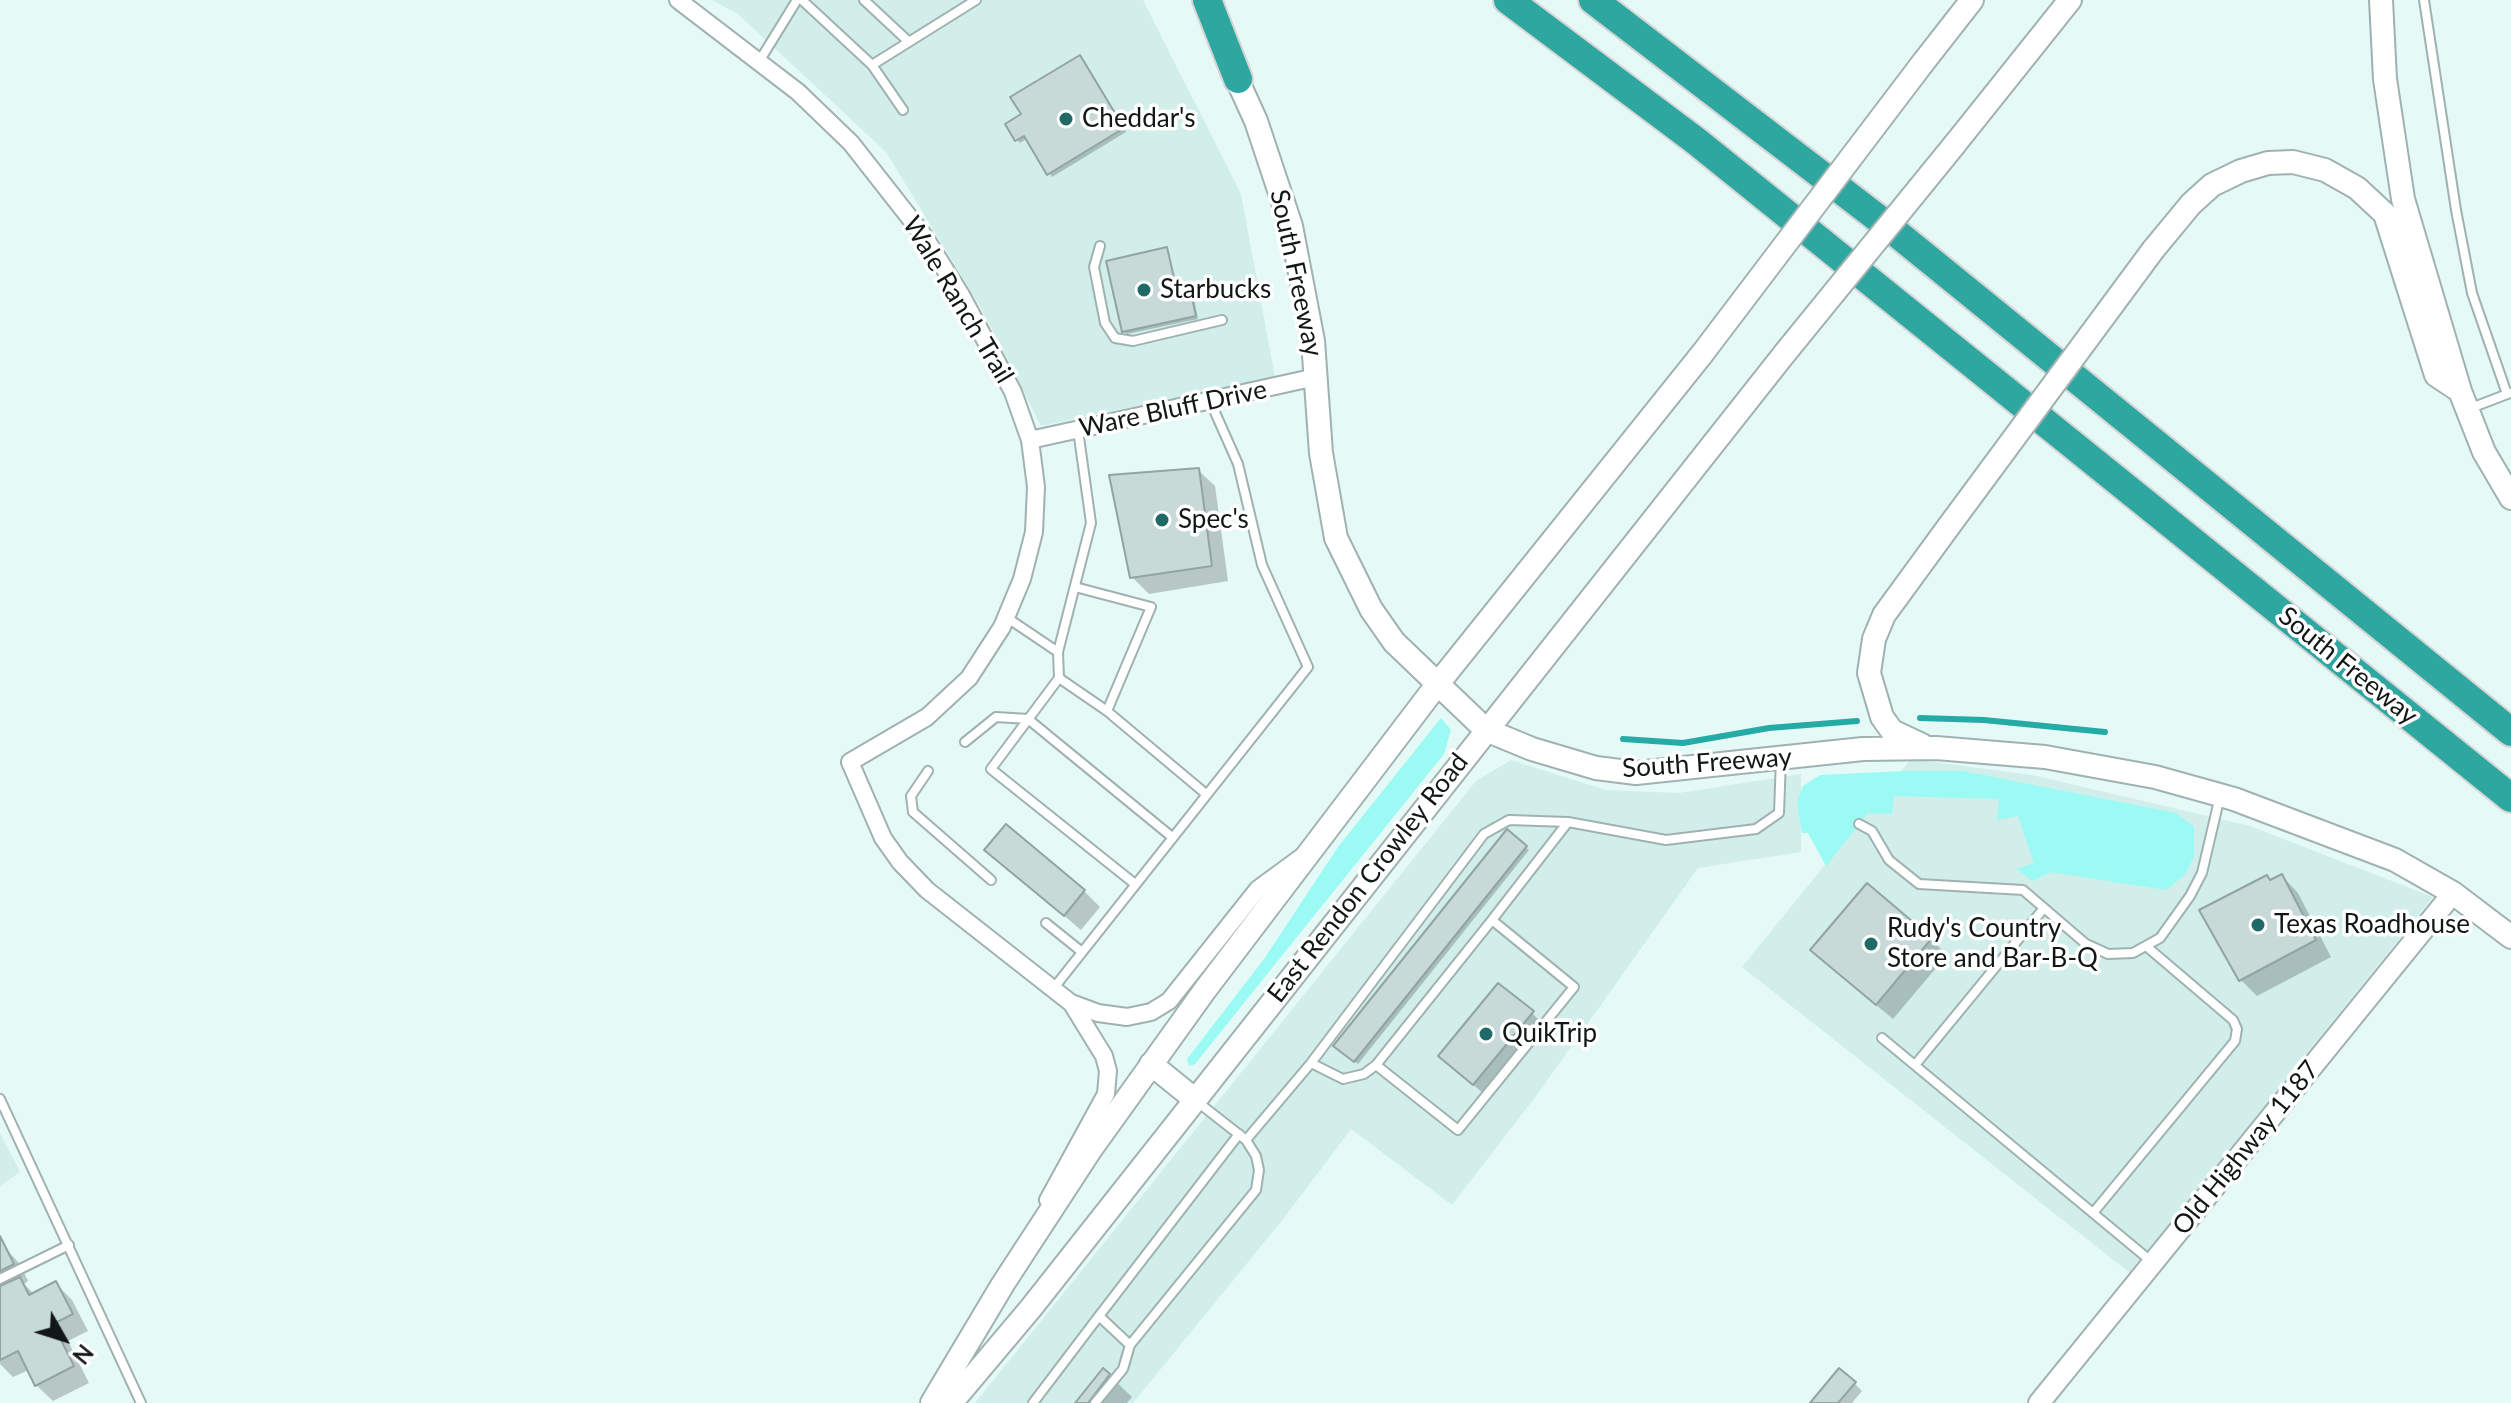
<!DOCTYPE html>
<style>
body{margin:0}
#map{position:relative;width:2511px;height:1403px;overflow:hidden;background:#e5f9f7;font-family:Lato,sans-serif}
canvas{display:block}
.north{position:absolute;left:24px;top:1299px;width:80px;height:80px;-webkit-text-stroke:6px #fff;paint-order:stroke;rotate:129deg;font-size:22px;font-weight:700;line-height:32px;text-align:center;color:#101716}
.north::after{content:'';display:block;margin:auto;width:28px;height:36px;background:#101716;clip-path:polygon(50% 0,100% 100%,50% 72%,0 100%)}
</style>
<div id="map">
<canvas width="2511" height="1403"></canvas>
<div class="north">N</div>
</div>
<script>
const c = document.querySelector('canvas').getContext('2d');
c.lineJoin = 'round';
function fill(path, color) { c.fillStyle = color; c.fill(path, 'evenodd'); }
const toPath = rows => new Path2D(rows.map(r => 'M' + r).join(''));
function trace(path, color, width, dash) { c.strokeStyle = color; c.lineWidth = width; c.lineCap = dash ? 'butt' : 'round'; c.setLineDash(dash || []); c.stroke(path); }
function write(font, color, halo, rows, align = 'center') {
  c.font = font + ' Lato,sans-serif'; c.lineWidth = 7; c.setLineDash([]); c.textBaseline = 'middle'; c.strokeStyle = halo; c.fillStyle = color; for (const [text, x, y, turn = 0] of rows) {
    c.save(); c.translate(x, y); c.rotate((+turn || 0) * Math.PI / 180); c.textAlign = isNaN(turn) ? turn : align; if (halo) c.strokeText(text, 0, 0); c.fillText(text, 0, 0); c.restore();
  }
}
fill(toPath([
 [712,0,1143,0,1241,194,1275,377,1041,426,981,308,886,152,738,14],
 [1911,759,2032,775,2250,826,2433,897,2130,1273,1742,967],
 [1511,760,1606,790,1679,793,1801,774,1801,852,1698,868,1539,1092,1452,1205,1351,1129,1284,1218,1133,1403,975,1403,1476,781],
 [0,1133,20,1172,0,1186]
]), '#d1eeeb');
fill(toPath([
 [1441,718,1451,730,1444,754,1195,1064,1189,1066,1187,1059,1264,959,1338,847],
 [1904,771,1963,771,2176,813,2194,827,2194,856,2185,875,2166,890,2050,872,2033,881,2016,869,2034,863,2018,816,1997,820,1999,799,1894,796,1892,814,1868,813,1826,866,1808,833,1802,833,1797,801,1803,786,1820,775]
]), '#9cfaf4');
fill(toPath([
 [1083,61,1126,132,1052,177,1028,138,1020,143,1017,140,1023,115],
 [1166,249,1179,293,1189,290,1193,294,1198,319,1127,334,1123,331],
 [1198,470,1215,486,1228,581,1149,594,1132,577],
 [1506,832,1529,850,1358,1064,1336,1046],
 [987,850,1084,891,1100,907,1081,930],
 [2282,876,2298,893,2331,957,2257,996,2241,980],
 [1931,939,1947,955,1893,1019,1829,966],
 [1532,1013,1544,1025,1486,1096,1441,1056],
 [4,1247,20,1264,28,1281,24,1284,34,1294,56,1284,72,1300,88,1331,68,1341,89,1383,53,1401,36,1385,29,1370,13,1377,0,1364,0,1249],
 [1109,1375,1132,1397,1127,1403,1078,1403],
 [1854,1383,1862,1391,1852,1403,1812,1403]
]), '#0003');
trace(toPath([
 [1920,718,1984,720,2105,732],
 [1623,739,1683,743,1769,728,1857,721]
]), '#25aba5', 6);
const building = toPath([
 [1080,55,1124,128,1047,175,1024,136,1015,141,1005,124,1021,114,1010,97,1080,55],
 [1167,247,1177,291,1190,288,1196,316,1122,332,1106,261,1167,247],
 [1199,468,1212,566,1130,578,1109,475,1199,468],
 [1006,824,1085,890,1064,916,984,850,1006,824],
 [1507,829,1527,846,1354,1062,1333,1046,1507,829],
 [2282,874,2316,940,2239,981,2199,910,2267,875,2270,880,2282,874],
 [1867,883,1932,938,1876,1005,1810,950,1867,883],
 [1498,983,1534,1011,1473,1085,1438,1056,1498,983],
 [0,1236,14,1264,0,1271,0,1236],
 [20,1277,29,1295,56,1281,73,1314,53,1324,74,1366,35,1386,18,1351,0,1360,0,1286,20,1277],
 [1103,1368,1110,1374,1088,1403,1075,1403,1103,1368],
 [1839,1368,1856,1382,1838,1403,1810,1403,1839,1368]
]);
fill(building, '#c7dad8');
trace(building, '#92a4a2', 2);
const service = toPath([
 [802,0,872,65],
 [864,0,909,42],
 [2424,0,2456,210,2472,293,2507,394],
 [760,60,797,0],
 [903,110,872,65,976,0],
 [1100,246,1094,267,1105,323,1115,338,1133,341,1222,320],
 [2471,408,2510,393],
 [1006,617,1058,652,1059,678,1107,711,1151,607,1075,587],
 [1058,652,1091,523,1078,430],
 [1059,678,991,769,1135,884],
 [1107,711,1206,794],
 [965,742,996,717,1028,719,1172,837],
 [928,771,911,796,913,812,991,880],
 [1859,824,1872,831,1889,860,1919,884,2023,890,2086,944,2108,954,2133,953,2160,938,2190,896,2202,873,2220,796],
 [1046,923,1082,952],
 [1053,989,1308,667,1262,565,1238,464,1210,401],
 [1882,1038,2152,1262],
 [1311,1063,1484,834,1509,820,1568,822],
 [1376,1065,1492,920],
 [1915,1065,2044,908],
 [0,1099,141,1403],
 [1195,1100,1246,1140,1311,1063,1343,1079,1364,1074,1376,1065,1458,1130,1574,987,1492,920,1568,822,1666,840,1756,829,1779,813,1781,759],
 [2093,1213,2235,1041,2237,1029,2233,1020,2146,946],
 [0,1279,69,1245],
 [1130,1345,1099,1316,1239,1134],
 [1033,1403,1099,1316],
 [1095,1403,1123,1369,1130,1345,1256,1190,1259,1170,1256,1156,1246,1140]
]);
const minor = toPath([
 [678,0,798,92,851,143,924,236,961,295,1013,392,1030,440,1036,487,1034,532,1022,579,1002,627,969,678,927,717,850,762,883,838,900,862,927,890,1071,1003,1098,1013,1127,1017,1151,1012,1169,1001,1258,889,1303,856],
 [1030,440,1316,377],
 [1048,1200,1106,1094,1108,1071,1104,1056,1072,1004]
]);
const tertiary = toPath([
 [2039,1403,2453,893]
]);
const secondary = toPath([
 [2381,0,2385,79,2403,199,2460,391,2484,452,2511,498],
 [1230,64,1256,121,1291,226,1313,341,1321,453,1336,538,1371,609,1394,642,1486,730,1532,749,1596,768,1636,773,1863,749,1936,748,2045,757,2155,777,2234,799,2395,860,2453,893,2511,937],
 [1922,64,1972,0],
 [1955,144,2070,0],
 [2153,250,2191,204,2212,185,2241,171,2268,163,2293,162,2325,170,2357,188,2385,214,2436,375,2460,391],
 [1922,745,1892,731,1882,717,1869,673,1874,639,1884,615,1949,526],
 [1151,1064,1193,1098],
 [932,1403,1003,1284,1091,1149,1205,990,1436,686,1702,354],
 [951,1403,1031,1308,1785,353]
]);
const motorway = toPath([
 [1207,0,1238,79],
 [1508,0,1696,141,2511,798],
 [1593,0,1884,223,2511,732]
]);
trace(service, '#a0b2b0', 12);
trace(minor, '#a0b2b0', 20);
trace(tertiary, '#a0b2b0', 24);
trace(secondary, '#a0b2b0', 26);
trace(motorway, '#d4d5d5', 32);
trace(service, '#fff', 8);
trace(minor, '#fff', 16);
trace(tertiary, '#fff', 20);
trace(secondary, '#fff', 22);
trace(motorway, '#2fa7a1', 28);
const secondaryBridge = toPath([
 [1785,353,1955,144],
 [1702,354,1922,64],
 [1949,526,2153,250]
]);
trace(secondaryBridge, '#a0b2b0', 26, []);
trace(secondaryBridge, '#fff', 22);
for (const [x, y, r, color] of [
 [1066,119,8,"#1f6a66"],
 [1144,290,8,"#1f6a66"],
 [1162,520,8,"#1f6a66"],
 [2258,925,8,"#1f6a66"],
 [1871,944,8,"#1f6a66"],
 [1486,1034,8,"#1f6a66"]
]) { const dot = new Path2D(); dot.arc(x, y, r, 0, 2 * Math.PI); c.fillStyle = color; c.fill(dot); trace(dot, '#fff', 3); }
write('26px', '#101716', '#fff', [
 ["Cheddar's",1082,119],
 ["Starbucks",1160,290],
 ["Spec's",1178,520],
 ["Texas Roadhouse",2274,925],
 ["Rudy's Country",1887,929],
 ["Store and Bar-B-Q",1887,959],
 ["QuikTrip",1502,1034]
], 'left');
write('26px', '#101716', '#fff', [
 ["South Freeway",1296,273,78],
 ["Wale Ranch Trail",958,300,59],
 ["Ware Bluff Drive",1173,409,-12],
 ["South Freeway",2348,666,39],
 ["South Freeway",1707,763,-4],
 ["East Rendon Crowley Road",1368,878,-52],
 ["Old Highway 1187",2246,1148,-51]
]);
</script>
